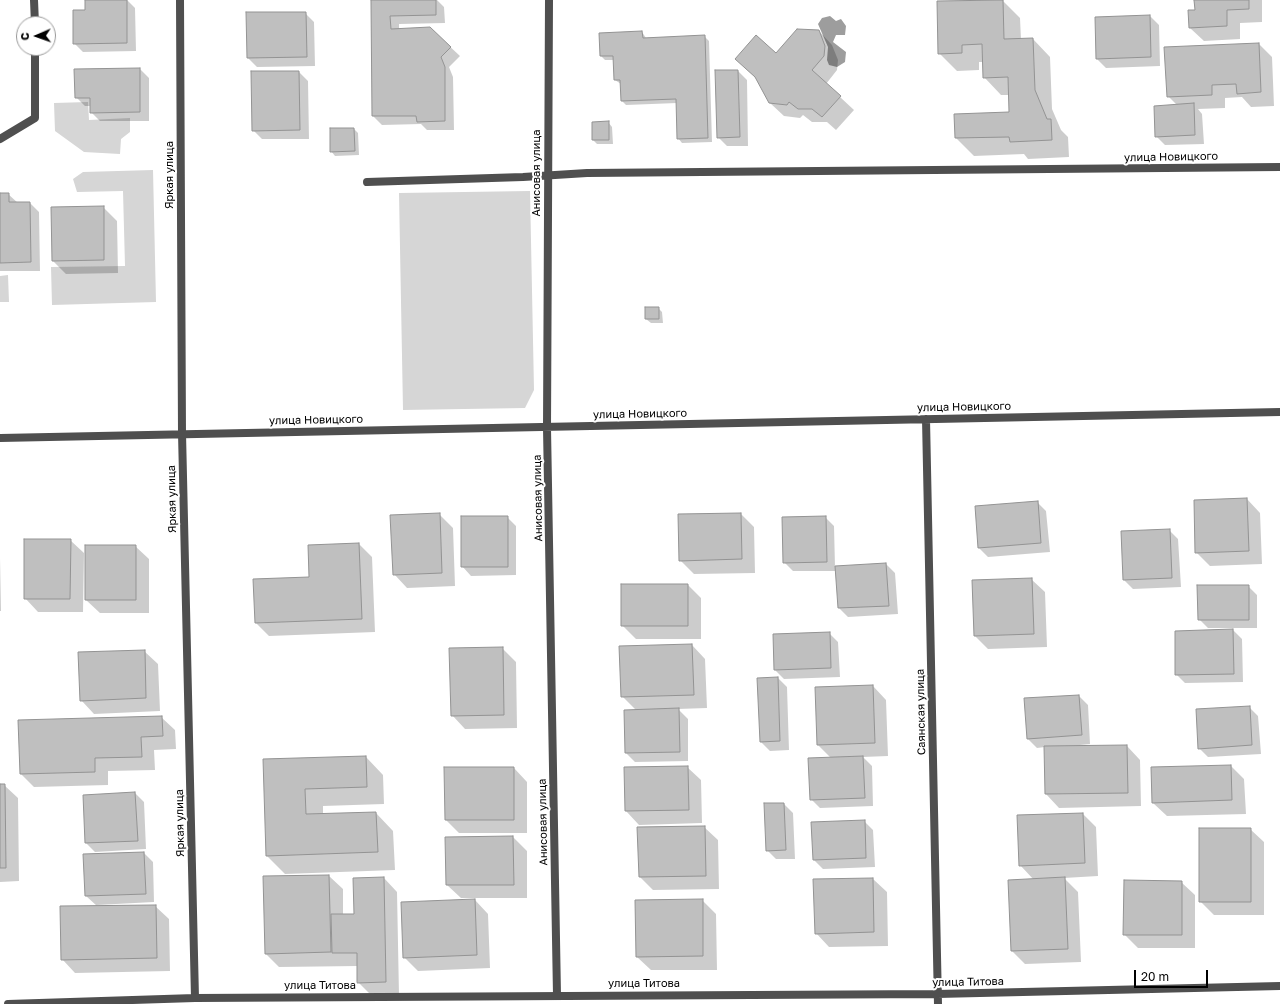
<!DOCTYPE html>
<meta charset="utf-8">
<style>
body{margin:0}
#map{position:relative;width:1280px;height:1004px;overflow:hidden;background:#fff;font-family:"Golos Text",sans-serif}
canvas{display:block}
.north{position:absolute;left:16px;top:16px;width:40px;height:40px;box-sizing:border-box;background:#fff;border:1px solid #999;border-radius:50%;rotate:268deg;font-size:11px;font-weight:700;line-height:16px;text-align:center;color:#000}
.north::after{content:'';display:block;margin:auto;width:14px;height:18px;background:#000;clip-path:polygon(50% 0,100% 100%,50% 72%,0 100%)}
.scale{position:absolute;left:1134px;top:970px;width:74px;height:18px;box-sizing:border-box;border:2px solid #000;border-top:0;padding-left:5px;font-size:12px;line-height:14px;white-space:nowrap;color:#000;-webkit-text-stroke:3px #fff;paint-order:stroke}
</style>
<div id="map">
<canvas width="1280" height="1004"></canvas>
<div class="north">С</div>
<div class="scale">20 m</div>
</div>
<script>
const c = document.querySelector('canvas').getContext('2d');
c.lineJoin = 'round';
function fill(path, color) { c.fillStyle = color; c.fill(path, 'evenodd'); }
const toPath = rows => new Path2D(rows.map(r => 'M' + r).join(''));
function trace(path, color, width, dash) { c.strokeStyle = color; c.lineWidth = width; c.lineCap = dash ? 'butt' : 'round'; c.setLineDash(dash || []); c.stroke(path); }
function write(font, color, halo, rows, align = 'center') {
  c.font = font + ' "Golos Text",sans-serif'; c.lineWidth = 4; c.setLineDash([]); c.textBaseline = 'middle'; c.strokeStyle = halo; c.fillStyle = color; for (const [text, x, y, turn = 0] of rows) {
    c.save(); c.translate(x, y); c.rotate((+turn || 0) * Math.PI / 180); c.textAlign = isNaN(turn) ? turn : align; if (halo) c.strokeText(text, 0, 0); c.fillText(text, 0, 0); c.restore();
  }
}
fill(toPath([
 [88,102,89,120,130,118,130,132,121,139,120,154,84,152,55,131,54,103],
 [153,170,156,302,52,305,51,267,125,266,123,191,77,192,73,179,83,172],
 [530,191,534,390,525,408,403,410,399,193],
 [8,275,9,302,0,302,0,276]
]), '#d6d6d6');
fill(toPath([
 [830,16,836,21,841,19,846,26,845,35,836,35,833,42,846,52,845,62,837,67,829,65,827,60,828,47,818,24,822,18]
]), '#9d9d9d');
fill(toPath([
 [86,0,127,0,135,8,136,51,83,52,74,43,86,11],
 [372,0,437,0,444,7,445,23,399,24,399,30,430,28,460,56,449,67,453,77,454,130,427,130,421,124,382,125,373,116],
 [1002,0,1020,18,1021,40,1033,39,1050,57,1052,109,1061,130,1068,137,1069,157,1028,159,1024,154,974,156,956,138,1010,113,1009,95,1001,95,984,77,983,62,979,62,979,70,957,71,939,53],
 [1195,0,1262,0,1262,22,1240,23,1240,39,1204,41,1190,28,1196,11],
 [305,13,314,22,315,66,257,67,248,58],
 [1150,16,1159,25,1160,66,1106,68,1097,59],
 [819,31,832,45,838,60,837,70,826,84,854,110,836,130,827,122,812,122,803,115,800,118,784,116,770,103,758,80,736,59,776,54],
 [642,32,646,38,704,36,709,41,712,142,682,143,678,138,677,103,626,105,622,101,621,84,615,80,614,60,605,60,601,56],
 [1259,44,1272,57,1274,106,1251,107,1242,97,1225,98,1225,108,1198,109,1202,114,1204,144,1165,145,1156,136,1177,105,1168,96],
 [140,69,149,78,149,121,100,121,91,112,91,106,85,106,76,97],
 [738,71,747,80,748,146,727,146,718,137],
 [299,72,308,81,309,139,262,139,253,130],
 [608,122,612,127,613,144,597,144,593,140],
 [354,129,358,133,359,155,335,156,331,151],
 [0,194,8,194,18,203,30,203,39,212,40,271,0,271],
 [103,207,117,221,118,273,66,274,53,261],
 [658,308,662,312,663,323,651,323,646,319],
 [1247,499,1260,513,1262,564,1210,566,1196,552],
 [1037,502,1046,511,1050,552,988,557,979,548],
 [439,514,453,528,455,586,407,588,394,574],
 [741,514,754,527,755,573,694,574,680,560],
 [507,517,516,526,516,575,471,576,462,566],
 [825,517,834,526,835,567,886,564,895,573,898,614,848,617,839,608,837,571,793,571,784,562],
 [1169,530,1178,539,1181,587,1133,589,1124,580],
 [70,540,84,553,83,612,38,612,25,598],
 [359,544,372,557,375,632,269,636,256,623,310,578],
 [135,546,149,559,149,613,100,613,86,600],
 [0,558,1,611,0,611],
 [1031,579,1045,592,1047,647,988,649,975,636],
 [688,585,701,598,701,639,636,639,622,625],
 [1248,586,1257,595,1257,628,1208,628,1199,619],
 [1233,630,1242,639,1243,682,1185,683,1176,674,1176,632],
 [829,633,838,642,840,677,784,679,775,670],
 [692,645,705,659,707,708,678,709,688,719,688,761,635,762,626,753,636,710,622,696],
 [502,648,516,662,517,728,465,729,452,715],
 [144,651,158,664,160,711,94,714,81,700],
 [778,678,787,687,789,750,770,751,761,742],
 [873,686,886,700,888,756,863,757,872,766,873,806,820,808,811,799,831,758,818,745],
 [1079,696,1088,705,1090,744,1080,745,1080,747,1127,746,1140,760,1141,806,1059,808,1046,794,1045,747,1037,748,1028,739],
 [1249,707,1258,716,1261,754,1208,757,1199,748],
 [161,717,175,730,176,749,154,750,155,770,108,771,108,785,34,787,21,774],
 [366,757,383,775,384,804,323,806,323,815,376,813,393,831,395,870,285,874,267,856,264,760],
 [1231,766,1244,779,1246,814,1167,816,1153,803],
 [687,767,701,780,702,823,639,825,626,811,625,768],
 [514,768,527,782,527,833,459,833,446,820],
 [0,785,4,785,18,798,19,881,0,882],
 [135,793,144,802,146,849,95,852,86,843,84,796],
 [765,804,784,804,793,813,795,859,776,859,767,850],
 [1083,814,1096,827,1098,876,1064,878,1078,892,1081,962,1025,964,1012,951,1034,880,1020,865],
 [864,821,873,830,875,867,823,869,814,860],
 [704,827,718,840,719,889,653,890,640,877],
 [1250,829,1264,842,1264,915,1214,915,1200,901],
 [513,837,527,851,527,898,461,898,447,885,446,838],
 [144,853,153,862,154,902,97,905,97,906,86,896],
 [329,876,343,889,343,915,355,915,384,878,397,892,399,995,372,996,358,982,358,966,279,967,266,954],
 [873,879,887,892,888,946,829,947,816,933],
 [1181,882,1195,895,1195,948,1138,948,1124,934],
 [475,900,488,914,490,968,418,971,404,957],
 [702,900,716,914,717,970,651,970,637,957],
 [155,906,169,919,170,971,75,973,62,959]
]), '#0003');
const building = toPath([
 [85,0,127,0,127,43,73,44,73,10,85,10,85,0],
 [371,0,436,0,436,15,390,16,391,29,430,27,451,47,441,57,445,67,445,121,417,122,416,116,372,116,371,0],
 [1003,0,1004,39,1033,38,1035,90,1047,119,1051,119,1052,140,1010,142,1009,137,955,138,954,114,1009,112,1008,77,983,78,982,44,962,45,962,53,938,54,937,1,1003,0],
 [1194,0,1249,0,1249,9,1227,10,1227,26,1189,28,1188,10,1195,10,1194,0],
 [246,12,306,12,307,57,247,58,246,12],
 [1150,15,1151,57,1096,59,1095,17,1150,15],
 [797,29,819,30,825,46,824,56,812,70,841,96,822,117,812,109,798,109,789,102,787,105,769,103,755,77,735,59,756,35,776,53,797,29],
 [642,31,643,38,705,35,708,138,677,139,676,99,621,101,620,80,614,80,613,56,600,56,599,33,642,31],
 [1259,43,1261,92,1237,94,1236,84,1212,85,1212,95,1167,97,1164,47,1259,43],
 [140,68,140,112,90,113,90,98,75,98,74,69,140,68],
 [715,70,738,70,740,137,717,138,715,70],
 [251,71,299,71,300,130,252,131,251,71],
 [1194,103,1195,135,1155,137,1154,106,1194,103],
 [609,121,609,140,592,140,592,122,609,121],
 [330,128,354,128,355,151,330,152,330,128],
 [0,193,9,193,9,202,30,202,31,262,0,263,0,193],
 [104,206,104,260,52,261,51,207,104,206],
 [645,307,659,307,659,319,645,319,645,307],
 [1247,498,1249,551,1195,553,1194,500,1247,498],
 [1038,501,1041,543,978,548,975,506,1038,501],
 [440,513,442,573,393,575,390,515,440,513],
 [741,513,742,559,679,561,678,514,741,513],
 [461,516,508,516,508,567,461,567,461,516],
 [826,516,827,562,783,563,782,517,826,516],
 [1170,529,1172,578,1123,580,1121,531,1170,529],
 [24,539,71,539,70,599,24,599,24,539],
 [359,543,362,619,255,623,253,579,309,577,308,545,359,543],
 [85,545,136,545,136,600,85,600,85,545],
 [886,563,889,606,838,608,835,566,886,563],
 [1032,578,1034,634,974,636,972,580,1032,578],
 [621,584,688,584,688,626,621,626,621,584],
 [1197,585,1249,585,1249,620,1198,620,1197,585],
 [1233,629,1234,674,1175,675,1175,631,1233,629],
 [830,632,831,668,774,670,773,634,830,632],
 [692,644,694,695,621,697,619,646,692,644],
 [503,647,504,715,451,716,449,648,503,647],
 [145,650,146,698,80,701,78,652,145,650],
 [778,677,780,741,760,742,757,678,778,677],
 [873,685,875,743,817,745,815,687,873,685],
 [1079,695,1082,735,1027,739,1024,698,1079,695],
 [1250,706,1252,745,1198,749,1196,709,1250,706],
 [679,708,680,752,625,753,624,710,679,708],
 [162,716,163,736,141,737,142,757,95,758,95,772,20,774,18,720,162,716],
 [1127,745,1128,793,1045,794,1044,746,1127,745],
 [366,756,367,787,305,789,306,814,376,812,378,852,266,856,263,759,366,756],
 [863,756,865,798,810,800,808,758,863,756],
 [1231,765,1232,800,1152,803,1151,767,1231,765],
 [688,766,689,810,625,811,624,767,688,766],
 [444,767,514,767,514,820,445,820,444,767],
 [0,784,5,784,6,868,0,868,0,784],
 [135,792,138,841,85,843,83,795,135,792],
 [764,803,784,803,786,850,766,851,764,803],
 [1083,813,1085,863,1019,866,1017,815,1083,813],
 [865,820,866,858,813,860,811,822,865,820],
 [705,826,706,876,639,877,637,827,705,826],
 [1199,828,1251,828,1251,902,1199,902,1199,828],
 [513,836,514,885,446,885,445,837,513,836],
 [144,852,146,894,85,896,83,854,144,852],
 [329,875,331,952,265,954,263,876,329,875],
 [384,877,386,982,357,983,357,953,332,953,331,914,354,914,353,878,384,877],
 [1065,877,1068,949,1011,951,1008,880,1065,877],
 [873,878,874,932,815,934,813,879,873,878],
 [1124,880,1182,881,1182,935,1123,935,1124,880],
 [475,899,477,955,403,958,401,902,475,899],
 [703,899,703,956,636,957,635,900,703,899],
 [156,905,157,958,61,960,60,906,156,905]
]);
fill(building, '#bfbfbf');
trace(building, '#939393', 1);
trace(toPath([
 [34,0,35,24],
 [0,139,35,118,35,48]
]), '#4f4f4f', 8);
trace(toPath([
 [180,0,182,433,195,998],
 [549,0,547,428,557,995],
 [367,182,523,177,587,173,1280,167],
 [926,419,938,1004],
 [0,438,1280,412],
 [8,1004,195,998,937,994,1280,986]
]), '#4f4f4f', 8);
write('11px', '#000', '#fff', [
 ["улица Новицкого",1171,157,-1],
 ["Анисовая улица",537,173,-90],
 ["Яркая улица",170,175,-90],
 ["улица Новицкого",964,407,-1],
 ["улица Новицкого",640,414,-1],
 ["улица Новицкого",316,420,-1],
 ["Анисовая улица",538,498,-91],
 ["Яркая улица",172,499,-91],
 ["Саянская улица",921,712,-91],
 ["Анисовая улица",543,822,-91],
 ["Яркая улица",180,823,-91],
 ["улица Титова",968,982,-1],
 ["улица Титова",644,984],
 ["улица Титова",320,986]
]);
</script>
